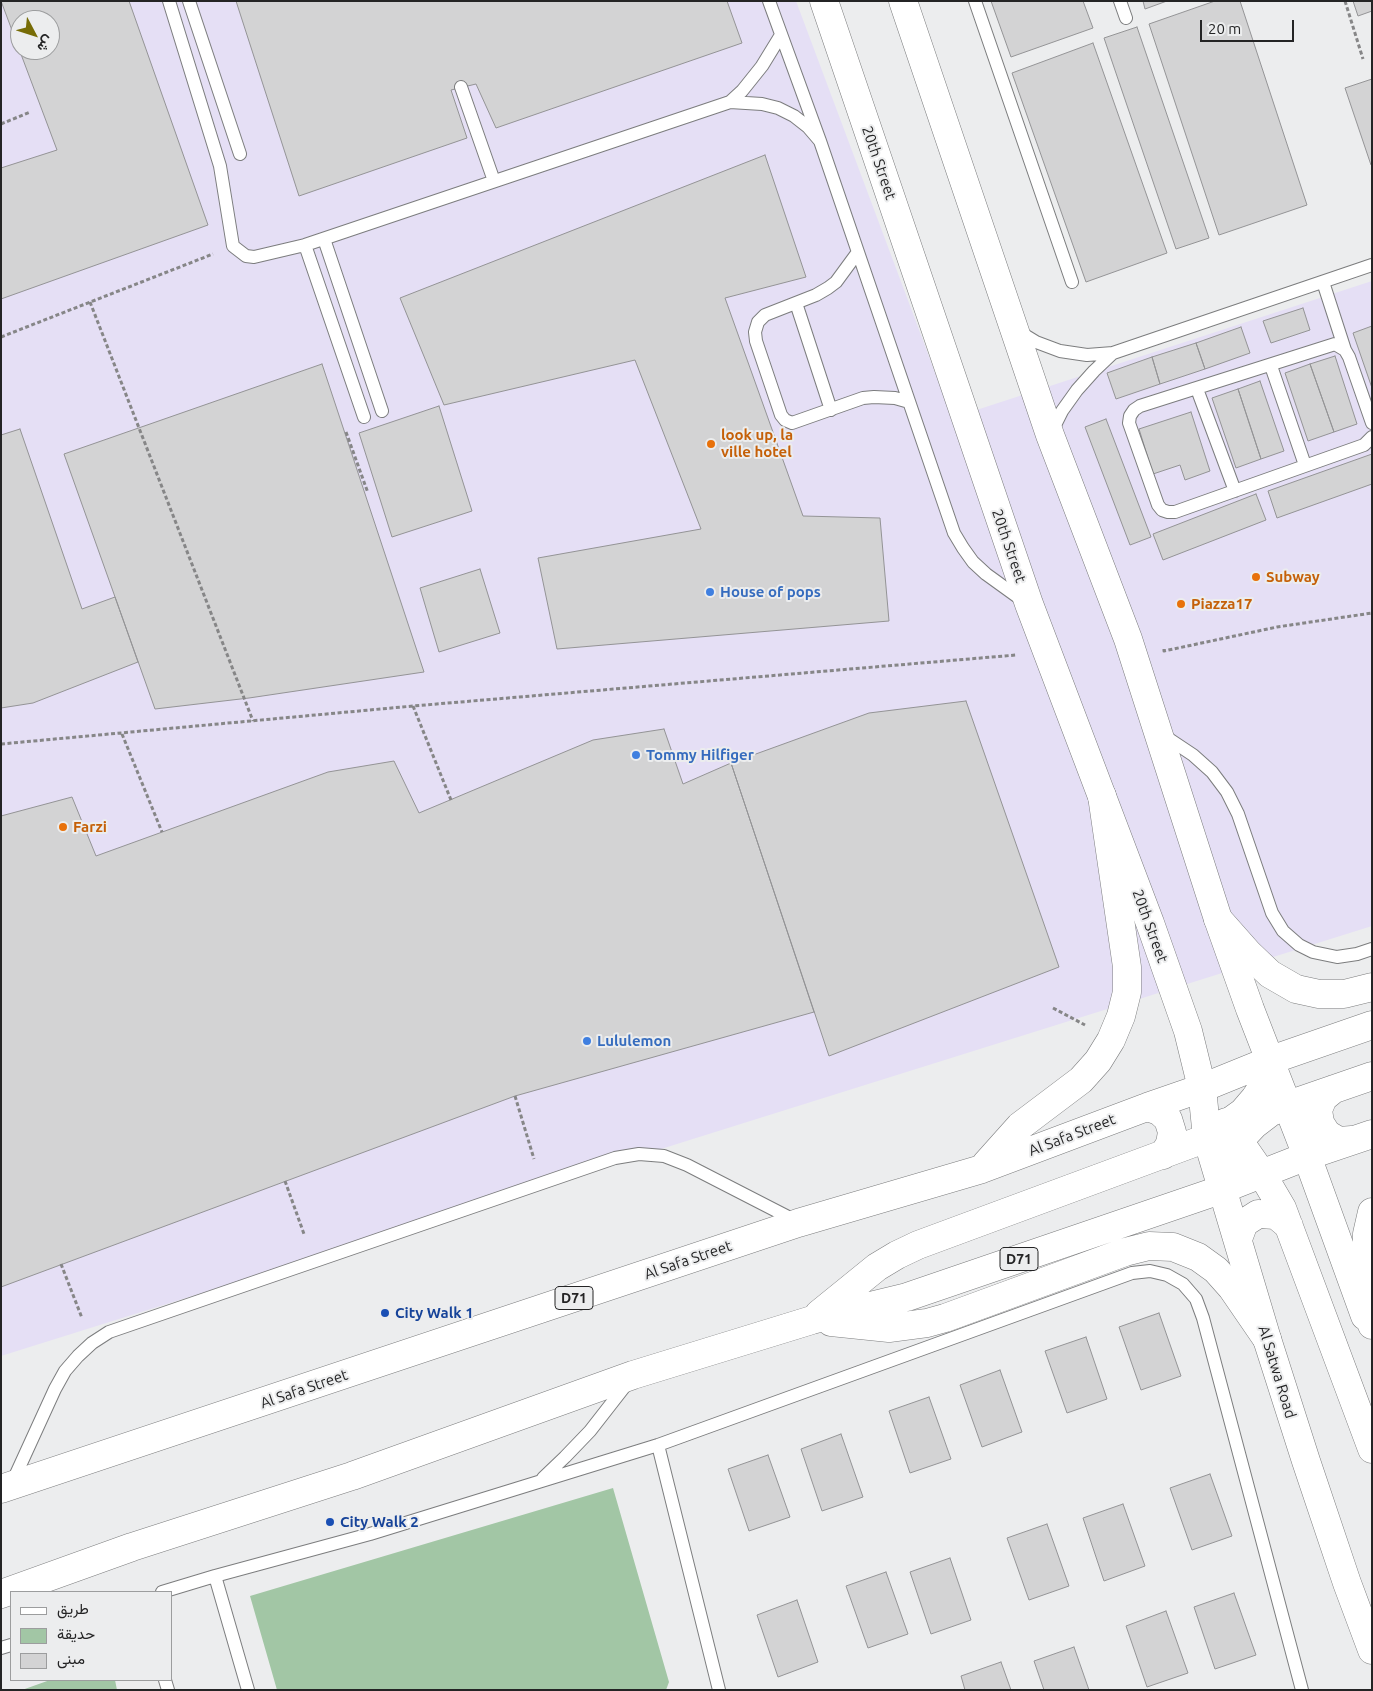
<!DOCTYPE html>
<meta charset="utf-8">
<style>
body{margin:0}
#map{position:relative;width:1373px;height:1691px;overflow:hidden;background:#ecedee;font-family:Ubuntu,Vazirmatn,sans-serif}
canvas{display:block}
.frame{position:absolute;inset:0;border:2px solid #242425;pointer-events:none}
.legend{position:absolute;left:10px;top:1591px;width:162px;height:90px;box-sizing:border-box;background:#ecedee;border:1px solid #9c9d9e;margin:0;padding:6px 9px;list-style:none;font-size:15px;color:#242425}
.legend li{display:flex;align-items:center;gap:10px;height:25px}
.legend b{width:25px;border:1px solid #9c9d9e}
.north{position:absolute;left:10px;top:10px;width:50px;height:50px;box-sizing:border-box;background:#ecedee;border:1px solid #9c9d9e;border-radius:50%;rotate:130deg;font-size:14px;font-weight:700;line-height:20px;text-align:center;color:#242425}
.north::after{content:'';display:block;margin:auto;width:18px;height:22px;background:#776c06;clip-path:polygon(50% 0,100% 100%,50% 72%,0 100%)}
.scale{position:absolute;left:1200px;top:20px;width:94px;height:22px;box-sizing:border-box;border:2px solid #242425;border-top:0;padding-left:6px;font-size:15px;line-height:18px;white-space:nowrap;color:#242425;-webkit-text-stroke:4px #ecedee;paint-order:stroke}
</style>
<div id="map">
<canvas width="1373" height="1691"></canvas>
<div class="frame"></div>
<ul class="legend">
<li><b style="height:6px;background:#fff"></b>طريق</li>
<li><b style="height:14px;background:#a2c6a5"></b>حديقة</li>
<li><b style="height:14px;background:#d3d3d4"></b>مبنى</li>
</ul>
<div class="north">ش</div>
<div class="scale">20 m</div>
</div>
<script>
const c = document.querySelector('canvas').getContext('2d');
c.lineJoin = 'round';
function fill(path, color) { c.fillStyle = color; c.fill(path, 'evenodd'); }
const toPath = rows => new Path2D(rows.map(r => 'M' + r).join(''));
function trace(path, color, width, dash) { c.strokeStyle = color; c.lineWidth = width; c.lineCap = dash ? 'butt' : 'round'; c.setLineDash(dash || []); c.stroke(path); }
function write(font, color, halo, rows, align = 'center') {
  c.font = font + ' Ubuntu,sans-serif'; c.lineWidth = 4; c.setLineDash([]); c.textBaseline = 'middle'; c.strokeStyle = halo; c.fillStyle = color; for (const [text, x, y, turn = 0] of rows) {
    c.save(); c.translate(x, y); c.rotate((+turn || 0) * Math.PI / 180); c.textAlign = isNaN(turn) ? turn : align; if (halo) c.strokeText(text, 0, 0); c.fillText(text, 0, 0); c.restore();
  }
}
fill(toPath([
 [1,1,796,1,952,418,1372,281,1372,926,1,1356],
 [20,20,50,20,50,50,20,50]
]), '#e5dff5');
fill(toPath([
 [613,1488,669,1682,666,1690,277,1690,250,1596],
 [50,1680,115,1680,117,1690,22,1690]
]), '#a2c6a5');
const building = toPath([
 [1,1,129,1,208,225,1,299,1,168,57,150,1,1],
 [20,20,50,20,50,50,20,50,20,20],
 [236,1,727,1,742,43,496,128,476,84,451,90,467,138,299,196,236,1],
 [991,1,1083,1,1093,28,1011,57,991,1],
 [1143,1,1167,1,1145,9,1143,1],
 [1215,1,1240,1,1307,205,1219,235,1149,24,1215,1],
 [1353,1,1372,1,1372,11,1358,16,1353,1],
 [1137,27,1209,238,1176,249,1104,38,1137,27],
 [1093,43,1167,253,1086,282,1012,73,1093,43],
 [1372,79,1372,165,1371,165,1345,88,1372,79],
 [765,155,806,277,725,298,803,516,880,518,889,621,557,649,538,558,701,529,635,360,444,405,400,298,765,155],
 [1303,308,1310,330,1271,343,1263,321,1303,308],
 [1372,326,1372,388,1353,333,1372,326],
 [1241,327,1250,353,1205,369,1196,343,1241,327],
 [1196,343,1205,369,1160,384,1152,357,1196,343],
 [1335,356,1357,424,1334,432,1310,364,1335,356],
 [1152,357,1160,384,1116,399,1107,373,1152,357],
 [322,364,424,672,249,698,155,709,64,454,322,364],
 [1310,364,1334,432,1308,441,1285,373,1310,364],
 [1260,381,1284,451,1261,459,1238,389,1260,381],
 [1238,389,1261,459,1236,468,1212,398,1238,389],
 [439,406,472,511,392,537,359,433,439,406],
 [1191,412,1210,471,1185,480,1180,465,1153,474,1139,429,1191,412],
 [1106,419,1151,537,1130,545,1085,427,1106,419],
 [20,429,82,609,115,597,138,662,33,703,1,708,1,435,20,429],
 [1372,454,1372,484,1277,518,1268,491,1372,454],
 [1256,494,1266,520,1163,560,1153,534,1256,494],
 [480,569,500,633,439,652,420,588,480,569],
 [966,701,1059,967,829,1056,731,763,869,713,966,701],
 [664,729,683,784,731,763,814,1012,515,1096,1,1287,1,816,72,797,96,856,328,772,394,761,419,813,593,740,664,729],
 [1159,1313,1181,1376,1141,1390,1119,1327,1159,1313],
 [1086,1337,1107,1399,1067,1413,1045,1351,1086,1337],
 [1000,1370,1022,1432,982,1447,960,1385,1000,1370],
 [929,1397,951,1459,910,1473,889,1411,929,1397],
 [841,1434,863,1497,822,1511,801,1449,841,1434],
 [768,1455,790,1517,749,1531,728,1469,768,1455],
 [1210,1474,1232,1536,1192,1550,1170,1488,1210,1474],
 [1123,1504,1145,1566,1104,1581,1083,1518,1123,1504],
 [1047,1524,1069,1586,1029,1600,1007,1538,1047,1524],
 [950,1558,971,1620,931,1634,910,1572,950,1558],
 [886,1572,908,1634,868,1648,846,1586,886,1572],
 [1234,1593,1256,1655,1215,1669,1194,1607,1234,1593],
 [797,1600,818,1662,778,1677,757,1615,797,1600],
 [1166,1611,1188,1673,1147,1687,1126,1626,1166,1611],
 [1074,1647,1089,1690,1044,1690,1034,1661,1074,1647],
 [1001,1662,1011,1690,965,1690,961,1676,1001,1662]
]);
fill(building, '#d3d3d4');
trace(building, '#949496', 1);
const lane = toPath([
 [169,1,220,166,233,246,246,256,254,257,305,245,730,102,762,104,778,108,794,116,808,127,820,141],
 [189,1,240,154],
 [769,1,820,141,954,533,963,548,973,562,986,574,1022,600],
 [975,1,1072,282],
 [1120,1,1126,18],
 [461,87,494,181],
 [730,102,742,91,762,66,781,35],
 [324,239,382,411],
 [305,245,364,417],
 [858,252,836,282,828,288,816,295,765,315,758,322,755,332,756,341,781,415,785,420,792,423,863,398,874,397,895,398,909,402],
 [1323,282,1345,350],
 [796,303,831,410],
 [1018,331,1036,342,1060,351,1087,355,1113,353,1372,265],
 [1271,366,1305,465],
 [1197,389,1235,491],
 [1372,423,1349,357,1345,350,1335,344,1140,406,1134,410,1130,416,1129,423,1158,505,1162,510,1168,512,1175,512,1364,445,1372,437],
 [1051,433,1062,411,1077,390,1094,371,1113,353],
 [1163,735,1193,755,1212,772,1227,792,1238,814,1272,913,1283,931,1299,945,1313,952,1337,957,1357,954,1372,949],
 [658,1445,719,1690],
 [543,1478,565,1457,590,1431,629,1381],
 [12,1483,55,1389,65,1371,78,1356,92,1343,109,1332,615,1158,639,1154,664,1156,687,1165,796,1221],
 [215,1576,248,1690],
 [162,1592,215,1576,370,1534,658,1445,1132,1273,1150,1271,1167,1275,1183,1284,1196,1299,1203,1318,1302,1690],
 [1,1648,11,1645],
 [165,1680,168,1690]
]);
const secondary = toPath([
 [824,1,1029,604,1150,923,1188,1031,1202,1088,1207,1138,1267,1339,1306,1461,1347,1583,1372,1650],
 [903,1,1050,435,1128,639,1218,919,1250,1009,1307,1156,1365,1316],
 [1226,1122,1262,1174,1282,1208,1372,1449],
 [1238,1239,1244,1223,1258,1214,1276,1215,1289,1226]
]);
const primary = toPath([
 [1218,919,1249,954,1270,974,1296,989,1319,994,1344,994,1372,987],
 [1334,1089,1323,1098,1318,1110,1320,1123,1327,1134,1339,1141,1352,1140],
 [1147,1107,1159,1111,1168,1119,1172,1132,1170,1144,1163,1155],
 [986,1164,1020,1126,1081,1080,1098,1061,1111,1040,1121,1016,1127,992,1127,967,1102,796],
 [1223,1189,1229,1165,1233,1153,1239,1141,1254,1125,1271,1112,1288,1105,1372,1076],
 [1372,1212,1367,1234,1366,1292,1372,1325],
 [819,1314,877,1267,897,1255,918,1245,1207,1138,1243,1112,1255,1098,1265,1083,1271,1060],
 [831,1322,889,1328,927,1323,945,1318,1125,1252,1149,1246,1173,1247,1198,1257,1216,1270,1232,1288,1267,1339],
 [1,1489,798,1223,982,1169,1147,1107,1202,1088,1271,1060,1372,1025],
 [1,1594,132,1547,352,1476,633,1375,812,1320,907,1297,1223,1189,1307,1156,1372,1134]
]);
trace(lane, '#7c7d7e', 14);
trace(secondary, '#7c7d7e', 29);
trace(primary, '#7c7d7e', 29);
trace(toPath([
 [1345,1,1363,59],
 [1,124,30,112],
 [90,302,253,721],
 [1,337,213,254],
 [346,432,368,493],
 [1164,649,1164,651,1277,627,1372,613],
 [413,706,451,800],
 [122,734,162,832],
 [1,744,413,706,1016,655],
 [1053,1008,1085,1025],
 [515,1096,534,1159],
 [285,1181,304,1234],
 [61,1264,82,1318]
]), '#868687', 3, [4, 2.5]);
trace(lane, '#fff', 12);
trace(secondary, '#fff', 28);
trace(primary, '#fff', 28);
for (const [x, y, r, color] of [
 [711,444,5,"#e8710a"],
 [1256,577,5,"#e8710a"],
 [710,592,5,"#3f7fe0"],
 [1181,604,5,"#e8710a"],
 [636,755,5,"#3f7fe0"],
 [63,827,5,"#e8710a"],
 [587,1041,5,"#3f7fe0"],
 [385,1313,5,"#1a4fb4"],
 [330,1522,5,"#1a4fb4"]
]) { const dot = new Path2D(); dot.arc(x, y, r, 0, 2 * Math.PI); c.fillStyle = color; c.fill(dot); trace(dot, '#ecedee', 2); }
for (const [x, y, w] of [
 [1019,1259,38],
 [574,1298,38]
]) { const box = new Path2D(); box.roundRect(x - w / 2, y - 11.5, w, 23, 4); c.fillStyle = '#ecedee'; c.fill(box); trace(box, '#242425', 1); }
write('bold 14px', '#242425', null, [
 ["D71",1019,1259],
 ["D71",574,1298]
]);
write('15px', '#242425', '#ecedee', [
 ["20th Street",879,163,71],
 ["20th Street",1009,546,71],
 ["20th Street",1150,926,70],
 ["Al Safa Street",1072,1135,-21],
 ["Al Safa Street",688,1260,-19],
 ["Al Satwa Road",1277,1372,73],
 ["Al Safa Street",304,1389,-19]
]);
write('bold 15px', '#c56008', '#ecedee', [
 ["look up, la",721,435],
 ["ville hotel",721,452],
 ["Subway",1266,577],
 ["Piazza17",1191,604],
 ["Farzi",73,827]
], 'left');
write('bold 15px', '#366cbe', '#ecedee', [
 ["House of pops",720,592],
 ["Tommy Hilfiger",646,755],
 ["Lululemon",597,1041]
], 'left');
write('bold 15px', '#164399', '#ecedee', [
 ["City Walk 1",395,1313],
 ["City Walk 2",340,1522]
], 'left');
</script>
